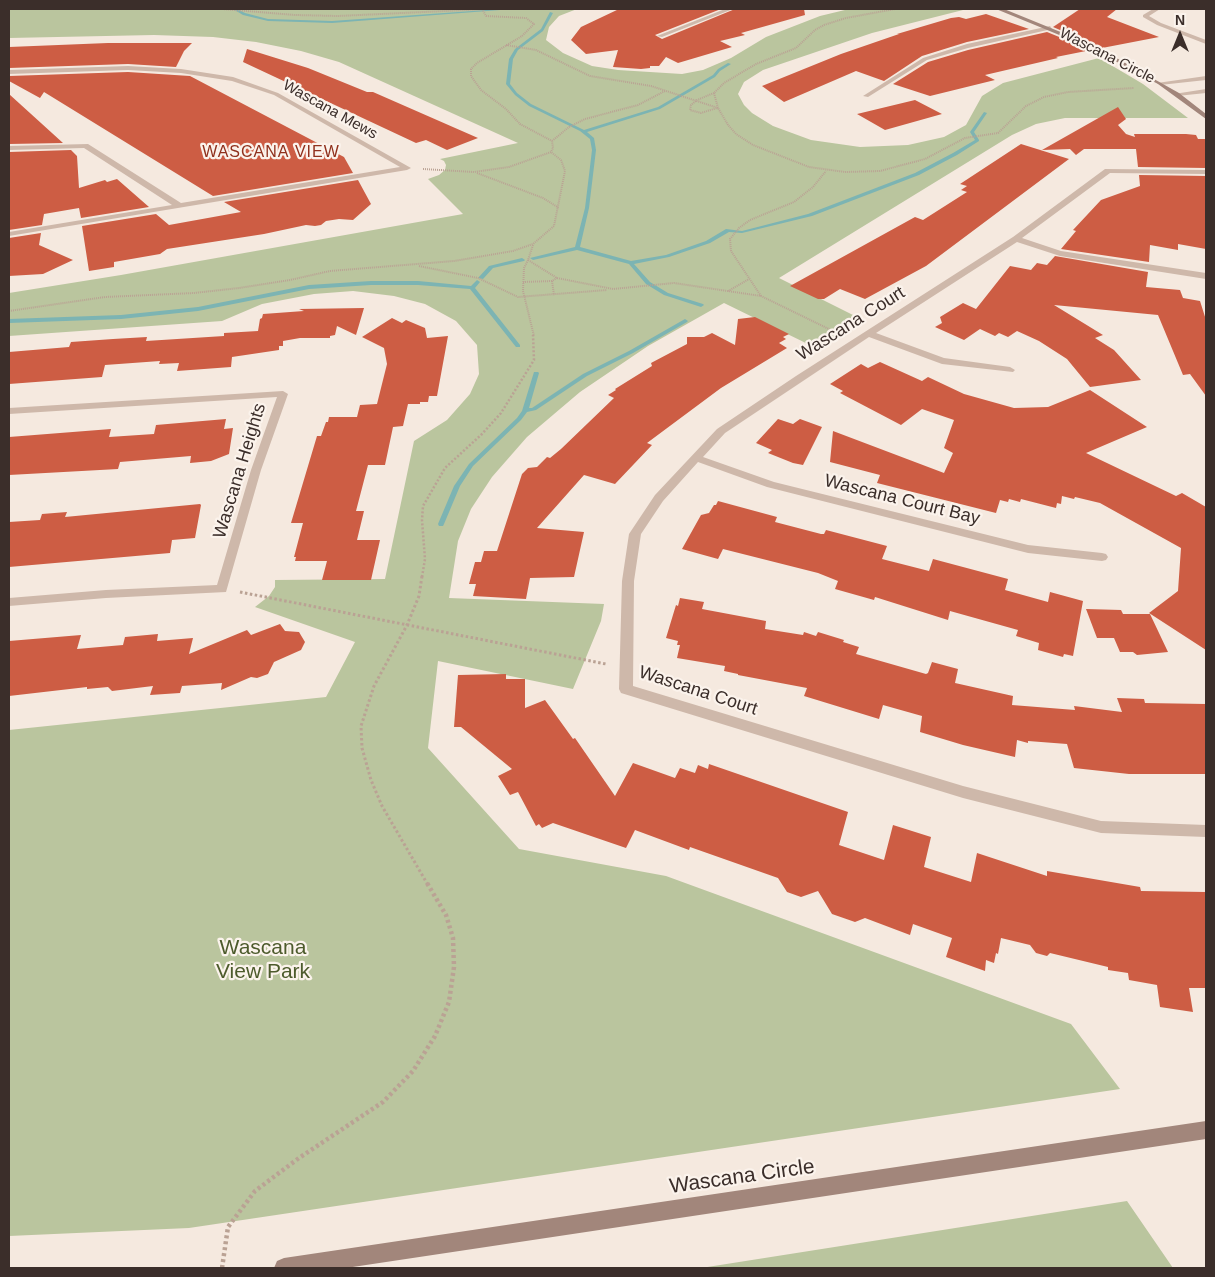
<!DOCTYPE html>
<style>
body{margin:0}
#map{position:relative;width:1215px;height:1277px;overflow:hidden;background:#f5e9df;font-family:Arial,sans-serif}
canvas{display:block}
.frame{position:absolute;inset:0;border:10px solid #3b2e2a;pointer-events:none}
.north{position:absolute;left:1155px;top:10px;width:50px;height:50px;-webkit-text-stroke:4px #fbf3ec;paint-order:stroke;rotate:0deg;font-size:14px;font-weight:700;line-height:20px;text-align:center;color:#3b2e2a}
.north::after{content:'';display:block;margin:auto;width:18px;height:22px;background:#3b2e2a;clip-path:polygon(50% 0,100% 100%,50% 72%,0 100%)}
</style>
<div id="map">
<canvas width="1215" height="1277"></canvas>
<div class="frame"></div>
<div class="north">N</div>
</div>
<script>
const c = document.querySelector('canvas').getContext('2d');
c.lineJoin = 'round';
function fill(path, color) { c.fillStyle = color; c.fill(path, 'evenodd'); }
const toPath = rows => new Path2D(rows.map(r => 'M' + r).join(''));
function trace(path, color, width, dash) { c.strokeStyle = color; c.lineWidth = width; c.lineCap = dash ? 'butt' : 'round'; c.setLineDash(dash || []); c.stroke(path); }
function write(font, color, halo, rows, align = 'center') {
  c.font = font + ' Arial,sans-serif'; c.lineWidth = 4.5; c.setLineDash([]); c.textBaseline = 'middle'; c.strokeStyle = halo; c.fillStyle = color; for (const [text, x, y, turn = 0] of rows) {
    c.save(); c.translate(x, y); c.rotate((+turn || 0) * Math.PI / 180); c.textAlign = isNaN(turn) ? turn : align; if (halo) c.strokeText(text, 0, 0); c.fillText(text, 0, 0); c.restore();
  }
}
fill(toPath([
 [9,9,577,9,559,16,549,27,546,40,563,53,592,66,618,70,682,74,703,70,731,58,766,37,820,16,849,9,967,9,872,33,763,70,744,82,738,94,744,105,752,113,773,126,811,140,860,147,908,145,944,137,966,125,982,96,1003,83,1099,58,1143,84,1188,118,1065,118,1036,124,1012,135,779,278,865,321,818,349,724,303,648,346,580,392,527,437,492,477,471,509,458,541,449,598,604,604,601,621,573,689,438,661,428,748,519,849,666,876,1071,1024,1120,1089,189,1228,9,1236,9,730,326,697,355,642,255,607,269,596,275,587,275,580,385,579,414,441,447,420,470,394,479,374,477,345,456,321,425,304,394,296,353,291,314,294,262,304,222,321,9,336,9,293,121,275,463,214,428,179,439,175,445,170,446,165,444,161,440,159,518,143,339,62,301,51,256,42,213,37,154,35,9,38],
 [1127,1201,1173,1268,701,1268]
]), '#bac59e');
fill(toPath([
 [233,9,237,9,245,13,268,19,332,21,500,9,513,9,332,23,268,21,243,15,233,9],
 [550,12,553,13,543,31,518,50,513,59,510,84,517,93,531,104,584,130,658,107,713,75,718,69,728,63,731,64,720,71,715,77,660,109,587,132,594,138,596,150,589,208,580,247,631,261,666,255,706,241,726,229,742,231,808,214,915,173,953,153,975,140,970,132,984,112,987,113,974,132,979,140,979,141,957,155,919,175,812,216,742,233,729,232,710,243,669,257,634,264,650,282,668,293,703,304,704,305,701,307,664,295,646,284,629,264,577,250,533,260,530,258,575,247,585,208,592,150,590,139,580,131,529,106,515,95,506,84,509,59,515,49,541,29,550,12],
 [522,258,525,260,524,261,493,268,483,279,478,278,489,266,522,258],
 [477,280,480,282,475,288,520,345,520,347,516,347,470,289,418,285,371,285,309,289,198,311,121,319,9,323,9,319,121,315,198,307,309,285,371,281,418,281,471,286,477,280],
 [685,319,688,321,687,322,633,353,587,376,536,410,527,412,521,420,473,466,460,486,444,524,443,526,439,526,438,524,454,486,469,464,517,418,522,411,534,372,538,372,539,373,529,408,532,408,583,374,629,351,685,319]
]), '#7cb4b3');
fill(toPath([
 [619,9,721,9,655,35,662,39,735,9,804,9,805,15,741,33,745,35,720,41,732,47,678,63,666,57,659,66,650,66,650,68,641,69,613,67,618,50,586,54,571,40,581,27],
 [1080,9,1117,9,1107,17,1159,37,1102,48,1053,27],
 [986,14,1029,29,967,42,922,56,884,81,856,71,784,102,762,86,841,54,899,34,897,34,951,18,959,17,966,19],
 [1047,32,1091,50,1056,57,1058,58,985,75,995,80,930,96,893,84,928,62,968,50],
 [108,43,192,43,184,51,176,67,128,64,9,68,9,47],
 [247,49,308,68,367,92,373,92,478,138,447,150,426,140,416,143,243,62],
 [128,72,190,76,344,157,353,173,213,196,44,92,40,98,9,81,9,76],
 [9,94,63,143,9,144],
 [915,100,942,114,885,130,857,114],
 [1118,107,1126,119,1118,125,1126,134,1135,137,1134,134,1186,134,1196,135,1198,139,1206,139,1206,168,1138,167,1136,149,1084,149,1076,155,1070,149,1042,150],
 [1021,144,1069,159,926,266,865,299,840,289,824,299,818,299,790,286,915,217,923,220,967,192,961,190,967,186,960,184],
 [71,150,77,156,79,188,105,180,107,182,117,179,149,207,81,218,79,208,44,214,42,225,9,230,9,152],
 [1139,175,1206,176,1206,249,1178,244,1178,250,1150,245,1149,262,1061,249,1076,231,1073,230,1101,200,1140,186],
 [358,180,371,204,353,220,339,219,326,221,321,225,315,226,306,225,264,234,167,249,160,254,114,262,114,267,89,271,82,226,156,214,169,225,241,212,224,202],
 [41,233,39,245,73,260,43,274,9,276,9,238],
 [1055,256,1148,272,1146,287,1180,290,1183,298,1200,301,1206,320,1206,396,1190,374,1183,375,1158,315,1054,305,1103,335,1095,338,1114,350,1141,380,1090,387,1067,359,1039,341,1017,331,1008,337,999,333,995,336,980,329,964,340,935,327,942,323,940,317,963,303,976,309,1010,266,1031,270,1037,263,1047,265],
 [364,308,356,335,337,326,335,335,330,336,330,338,300,338,283,341,283,346,279,346,279,350,232,357,231,367,177,371,179,363,159,364,160,361,105,365,102,377,9,384,9,352,69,347,71,342,113,339,147,337,146,341,224,336,224,333,258,331,260,319,262,318,263,314,304,311,299,309],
 [755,317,789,334,783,337,786,339,779,343,787,348,721,388,647,443,652,445,615,484,584,475,537,528,584,532,574,577,530,578,526,599,473,596,476,584,469,584,475,562,481,562,484,551,497,551,522,474,528,468,537,467,547,457,550,458,561,449,614,398,608,395,616,390,615,389,652,366,651,363,687,344,687,337,704,337,712,333,735,345,738,319],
 [392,318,402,323,406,320,425,328,427,338,448,336,437,396,429,396,428,402,420,402,420,404,408,404,403,426,393,427,385,465,368,465,356,511,364,511,357,540,380,540,371,580,322,580,327,561,295,561,296,557,294,557,303,523,291,523,317,436,321,436,326,422,328,422,329,417,357,417,360,405,377,404,387,364,384,348,362,337],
 [880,362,922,381,928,377,964,394,1014,408,1048,407,1090,390,1147,427,1086,453,1176,496,1182,493,1206,507,1206,650,1149,613,1178,591,1181,548,1100,503,1075,497,1074,499,1062,496,1061,504,1057,503,1056,508,1021,499,1020,502,1009,499,1008,502,1000,500,996,513,877,483,880,475,830,462,833,431,944,473,953,453,944,448,954,420,922,409,901,425,840,393,843,391,830,384,861,364,868,368],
 [226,419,224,429,233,428,229,454,211,461,190,463,191,456,120,462,118,469,9,475,9,437,111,429,109,437,154,434,156,425],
 [778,419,793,424,800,419,822,427,803,465,793,463,768,453,772,450,756,443],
 [718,501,777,517,775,522,821,534,824,534,826,530,887,546,882,559,929,571,933,559,1008,579,1005,590,1048,602,1050,592,1083,601,1073,656,1064,654,1063,657,1038,650,1039,643,1016,636,1018,630,950,611,948,620,875,597,874,600,835,589,838,581,818,573,723,549,718,559,682,549,701,515,709,513,714,505,716,505],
 [200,504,201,505,195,538,172,540,170,553,9,567,9,522,40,520,42,514,67,512,65,517],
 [680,598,704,602,702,609,766,621,765,629,803,635,804,632,816,636,818,632,844,640,843,642,859,647,856,654,926,674,928,673,932,662,958,669,955,683,1013,696,1012,705,1075,710,1074,706,1122,712,1117,698,1144,699,1145,703,1206,704,1206,774,1129,774,1074,768,1067,744,1028,741,1028,743,1017,740,1015,757,963,745,920,732,922,716,883,705,879,719,804,696,807,688,738,675,738,674,724,671,725,666,677,658,680,645,677,645,678,641,666,638,676,605,678,606],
 [1086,609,1121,610,1123,614,1150,614,1168,652,1137,655,1133,652,1120,652,1114,638,1097,638],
 [280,624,285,631,299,632,305,642,301,650,274,662,268,674,257,678,251,677,221,690,222,683,182,686,180,693,150,695,153,686,112,691,108,687,87,689,87,687,9,696,9,641,81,635,77,649,123,645,125,637,158,634,157,641,193,638,189,654,247,630,251,635],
 [506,674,506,679,525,679,525,708,545,700,573,739,575,738,615,796,633,763,675,778,680,768,695,773,698,765,708,769,709,764,848,812,839,845,884,860,893,825,931,837,924,867,971,882,977,853,1047,876,1047,871,1140,887,1141,891,1206,892,1206,988,1189,988,1193,1012,1160,1007,1157,985,1129,980,1128,973,1108,970,1108,967,1050,953,1047,956,1036,953,1030,945,1001,938,998,954,996,953,994,963,986,960,985,971,946,957,952,938,913,924,910,935,865,918,855,922,832,914,818,891,801,897,787,892,778,878,690,847,689,850,635,830,626,848,553,823,542,828,539,824,536,826,518,792,510,795,498,776,512,769,461,727,454,727,458,675]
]), '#cd5d44');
trace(toPath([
 [222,9,295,15,338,16,488,9],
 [482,9,486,16,526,18,534,24,522,36,477,63,471,69,471,76,481,90,506,109,520,124,552,141],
 [895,9,846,18,824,25,815,30,796,48,756,64,724,83,714,93,718,108,728,125,736,134,753,145,809,167,845,172,880,171,925,159,965,138,998,133,1026,106,1044,97,1068,92,1134,88],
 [506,45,536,50,590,76,651,86,718,108],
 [714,93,697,100,691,105,690,110,701,113,717,108],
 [552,141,569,127,585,119,638,105,665,91],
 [423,169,474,172,509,167,551,152,553,148,552,141],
 [477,173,543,198,559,208],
 [533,245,528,260,557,278,613,289,674,283,761,296,837,333],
 [528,260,524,268,523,291,534,336],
 [419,266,478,278,518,297,607,290],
 [552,281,554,295],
 [523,282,552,281,557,278],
 [728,291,749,279],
 [761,296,731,251,730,239,739,228,750,220,794,202,813,187,826,171],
 [9,311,105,297,194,293,239,288,290,280,330,271,454,261,513,251,533,244,554,226,565,171,561,160,551,152]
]), '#baa294', 2, [1, 1]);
trace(toPath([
 [422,577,425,559,422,520,423,506,445,468,482,434,501,413,534,360,533,335]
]), '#baa294', 2.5, [2, 2]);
trace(toPath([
 [422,576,419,596,407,625,374,686,361,726,362,748,371,780,382,806,428,885],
 [240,592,606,664]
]), '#baa294', 3, [2.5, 2.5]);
trace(toPath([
 [222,1268,228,1227,255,1191,299,1158,383,1102,413,1071,435,1036,449,1002,454,967,453,938,446,915,427,883]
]), '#baa294', 4.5, [3, 3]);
fill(toPath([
 [725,9,733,9,662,37,657,36,725,9],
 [1153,9,1160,9,1149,16,1161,23,1206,40,1206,44,1157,25,1143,17,1143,15,1153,9],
 [1050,26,1052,29,968,48,927,60,868,97,863,96,923,58,967,44,1050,26],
 [128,66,181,69,233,77,278,93,411,168,407,170,9,236,9,232,172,205,84,148,9,150,9,146,88,144,181,203,400,167,274,95,232,81,181,73,128,70,9,74,9,70,128,66],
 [1206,76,1206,80,1160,85,1157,83,1206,76],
 [1206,89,1206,93,1177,96,1174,94,1206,89],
 [1105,169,1206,170,1206,174,1110,173,1022,238,1061,251,1206,273,1206,279,1060,256,1017,242,876,333,944,358,1010,367,1015,370,1013,372,942,364,869,337,725,433,703,457,774,482,1028,545,1102,553,1106,554,1108,557,1106,560,1102,561,1028,553,767,487,698,462,663,501,641,534,634,581,633,686,963,786,1101,821,1206,825,1206,837,1101,833,963,798,621,693,619,689,622,581,629,534,655,495,717,429,796,376,1013,237,1105,169],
 [283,391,288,394,261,470,226,592,106,598,9,606,9,598,106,590,217,585,251,470,277,397,9,414,9,408,283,391]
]), '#ceb8aa');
fill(toPath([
 [996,9,1004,9,1095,46,1179,93,1206,114,1206,119,1158,84,1091,48,996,9],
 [1206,1121,1206,1139,346,1268,274,1268,277,1261,284,1258,1206,1121]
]), '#a2867b');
write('15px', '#3b2e2a', '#fbf3ec', [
 ["Wascana Circle",1107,56,27],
 ["Wascana Mews",330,110,29]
]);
c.letterSpacing = '1px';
write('16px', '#90311d', '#fbf3ec', [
 ["WASCANA VIEW",271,153]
]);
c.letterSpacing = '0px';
write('18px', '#3b2e2a', '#fbf3ec', [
 ["Wascana Court",851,324,-32],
 ["Wascana Heights",240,471,-73],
 ["Wascana Court Bay",902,500,14],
 ["Wascana Court",698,691,18]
]);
write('21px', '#4d5b2c', '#fbf3ec', [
 ["Wascana",263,948],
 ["View Park",263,972]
]);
write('21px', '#3b2e2a', '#fbf3ec', [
 ["Wascana Circle",742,1177,-8]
]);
</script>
